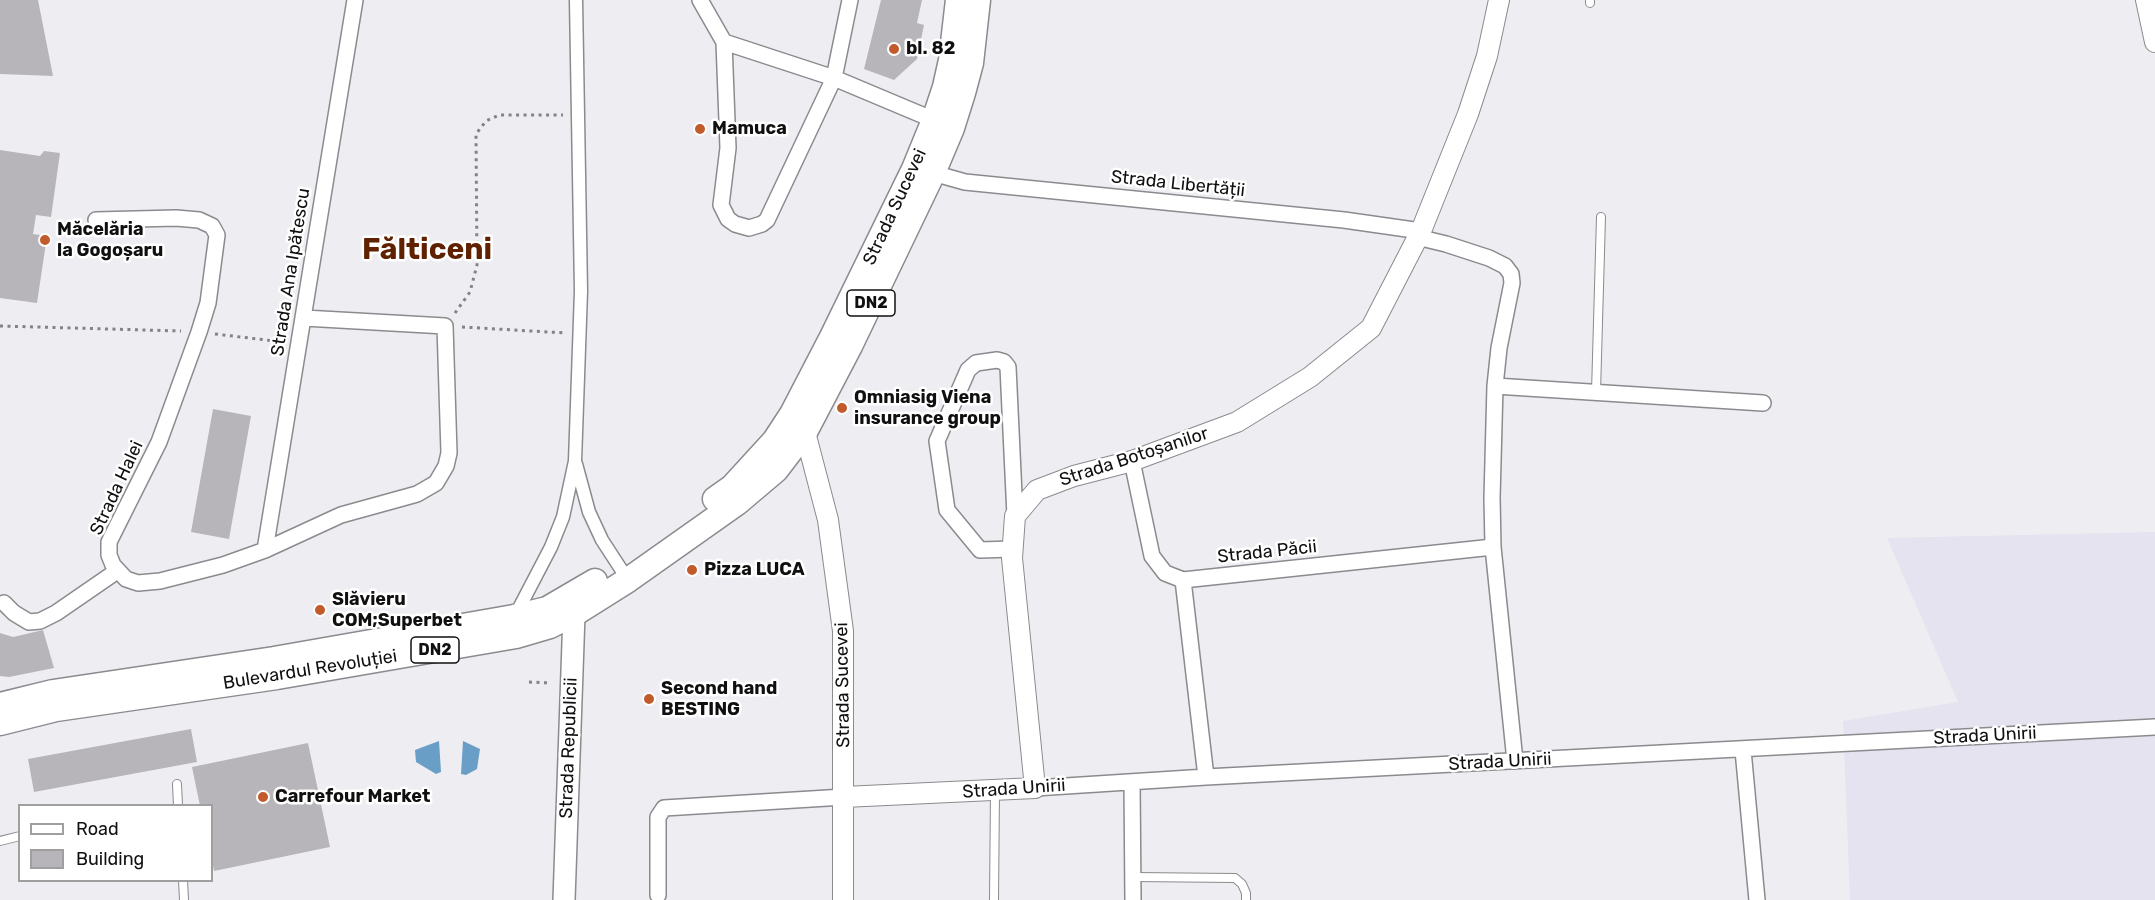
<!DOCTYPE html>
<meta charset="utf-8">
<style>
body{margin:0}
#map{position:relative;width:2155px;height:900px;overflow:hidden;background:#eeeef2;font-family:Rubik,sans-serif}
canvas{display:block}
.legend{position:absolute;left:18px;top:804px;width:195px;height:78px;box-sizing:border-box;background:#fff;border:2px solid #9f9fa0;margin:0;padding:8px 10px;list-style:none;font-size:18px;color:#101011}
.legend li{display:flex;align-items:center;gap:12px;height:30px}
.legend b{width:30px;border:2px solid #9f9fa0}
</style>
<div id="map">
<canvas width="2155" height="900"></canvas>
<ul class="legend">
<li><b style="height:8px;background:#fff"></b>Road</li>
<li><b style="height:16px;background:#b7b5b9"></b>Building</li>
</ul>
</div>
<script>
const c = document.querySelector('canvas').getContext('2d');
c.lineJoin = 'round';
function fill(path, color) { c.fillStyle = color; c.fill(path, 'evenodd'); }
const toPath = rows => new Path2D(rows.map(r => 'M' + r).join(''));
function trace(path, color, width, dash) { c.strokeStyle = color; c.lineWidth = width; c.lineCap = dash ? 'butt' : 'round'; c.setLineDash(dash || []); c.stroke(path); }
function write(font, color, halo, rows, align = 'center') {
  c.font = font + ' Rubik,sans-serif'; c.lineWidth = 5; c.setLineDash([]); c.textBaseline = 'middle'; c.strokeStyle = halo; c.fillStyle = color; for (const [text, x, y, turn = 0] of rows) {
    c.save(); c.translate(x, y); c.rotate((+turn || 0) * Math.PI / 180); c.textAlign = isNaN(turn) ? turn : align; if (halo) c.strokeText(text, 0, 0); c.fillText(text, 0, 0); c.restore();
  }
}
fill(toPath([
 [2155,532,2155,900,1850,900,1843,721,1958,702,1887,538]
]), '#e4e3ef');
fill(toPath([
 [439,741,441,772,436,774,416,762,415,750],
 [463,741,480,749,477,769,466,775,461,774]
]), '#699ec7');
fill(toPath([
 [0,0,38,0,53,76,0,74],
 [881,0,922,0,917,23,924,25,917,59,894,80,864,69],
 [0,150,40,156,44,151,60,153,51,217,36,215,33,234,47,236,37,303,0,298],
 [213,409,251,416,229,539,191,532],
 [43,630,54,668,9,677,0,676,0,633,13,637],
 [191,729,197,762,34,792,28,759],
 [308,743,330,847,214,871,212,860,212,806,200,806,192,767]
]), '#b7b5b9');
const service = toPath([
 [1590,3,1590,0],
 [1596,392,1601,217],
 [177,784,178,806],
 [0,841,20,836],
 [1133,877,1235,878,1242,884,1246,893,1246,900],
 [183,880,184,900],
 [994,900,995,791]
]);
const pedestrian = toPath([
 [576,464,589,512,602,540,628,580],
 [515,616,551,547,563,517,575,461,581,291,576,0]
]);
const minor = toPath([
 [700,0,724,42,728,148,721,205,728,219,735,224,749,228,762,224,767,220,834,78,850,0],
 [724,42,834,78,934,120],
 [933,173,965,182,1344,220,1421,231],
 [96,220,176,218,199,220,212,226,217,235,208,303,199,332,159,442,109,542,109,555,113,565,126,579,138,583,160,581,223,565,265,550,341,515,417,494,436,483,446,466,449,453,445,326,304,318],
 [1417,237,1446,244,1489,258,1505,266,1511,274,1512,283,1499,348,1495,386,1492,498,1493,547,1515,761],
 [1495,386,1763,403],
 [1132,461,1152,556,1165,573,1183,580,1493,547],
 [1013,549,980,550,947,510,937,441,968,370,976,363,997,360,1004,362,1008,367,1015,516],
 [265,550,355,0],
 [1183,580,1206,777],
 [4,603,14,613,29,622,40,621,56,613,117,571],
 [1743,750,1757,900],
 [1132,782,1133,900],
 [1035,788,1206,777,2155,727],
 [658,895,658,817,664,808,844,797]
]);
const tertiary = toPath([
 [2146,0,2155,42],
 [799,423,805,432,828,520,843,631,843,900],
 [844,797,1035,788,1012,558,1015,516,1037,490,1074,476,1132,461,1237,422,1310,377,1371,328,1421,231,1468,114,1487,56,1499,0]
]);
const secondary = toPath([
 [564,900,574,614,571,600]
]);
const primary = toPath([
 [715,499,732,487,775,440,792,414,832,337,914,169,934,120,945,87,951,60,958,0],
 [0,705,53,692,274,659,514,617,547,609,595,581],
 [0,723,56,709,277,677,516,636,550,626,574,614,628,580,737,503,776,470,805,432,850,346,933,173,952,128,963,93,971,63,978,0]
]);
trace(service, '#8b8a8e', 10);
trace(pedestrian, '#8b8a8e', 15);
trace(minor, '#8b8a8e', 18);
trace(tertiary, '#8b8a8e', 22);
trace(secondary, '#8b8a8e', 24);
trace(primary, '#8b8a8e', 27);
trace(toPath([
 [455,313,470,292,477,265,476,134,486,121,499,115,563,115],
 [0,326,181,331],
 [462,327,566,333],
 [215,334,283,342],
 [529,682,551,683]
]), '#838386', 3, [3, 4.5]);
trace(service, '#fff', 8);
trace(pedestrian, '#fff', 12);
trace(minor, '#fff', 15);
trace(tertiary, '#fff', 20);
trace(secondary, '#fff', 21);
trace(primary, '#fff', 24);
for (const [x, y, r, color] of [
 [894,49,6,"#c15b2c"],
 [700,129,6,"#c15b2c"],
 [45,240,6,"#c15b2c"],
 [842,408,6,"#c15b2c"],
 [692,570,6,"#c15b2c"],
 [320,610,6,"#c15b2c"],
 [649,699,6,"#c15b2c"],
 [263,797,6,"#c15b2c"]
]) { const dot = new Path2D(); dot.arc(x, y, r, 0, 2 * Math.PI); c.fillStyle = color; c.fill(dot); trace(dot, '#fff', 2); }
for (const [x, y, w] of [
 [871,303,48],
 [435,650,48]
]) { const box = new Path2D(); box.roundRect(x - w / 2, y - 13, w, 26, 4.5); c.fillStyle = '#fff'; c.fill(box); trace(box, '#101011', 1.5); }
write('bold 16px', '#101011', null, [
 ["DN2",871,303],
 ["DN2",435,650]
]);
write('bold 18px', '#101011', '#fff', [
 ["bl. 82",906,49],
 ["Mamuca",712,129],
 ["Măcelăria",57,230],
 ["la Gogoșaru",57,251],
 ["Omniasig Viena",854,398],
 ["insurance group",854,419],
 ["Pizza LUCA",704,570],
 ["Slăvieru",332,600],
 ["COM;Superbet",332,621],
 ["Second hand",661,689],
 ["BESTING",661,710],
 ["Carrefour Market",275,797]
], 'left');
write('18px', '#101011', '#fff', [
 ["Strada Libertății",1178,184,6],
 ["Strada Sucevei",895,207,-65],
 ["Strada Ana Ipătescu",291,272,-81],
 ["Strada Botoșanilor",1134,457,-18],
 ["Strada Halei",117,488,-65],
 ["Strada Păcii",1267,552,-6],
 ["Bulevardul Revoluției",310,670,-9],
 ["Strada Sucevei",843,685,-91],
 ["Strada Unirii",1985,736,-3],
 ["Strada Republicii",569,748,-88],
 ["Strada Unirii",1500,762,-3],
 ["Strada Unirii",1014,789,-4]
]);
write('bold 30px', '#602100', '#fff', [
 ["Fălticeni",427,250]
]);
</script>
